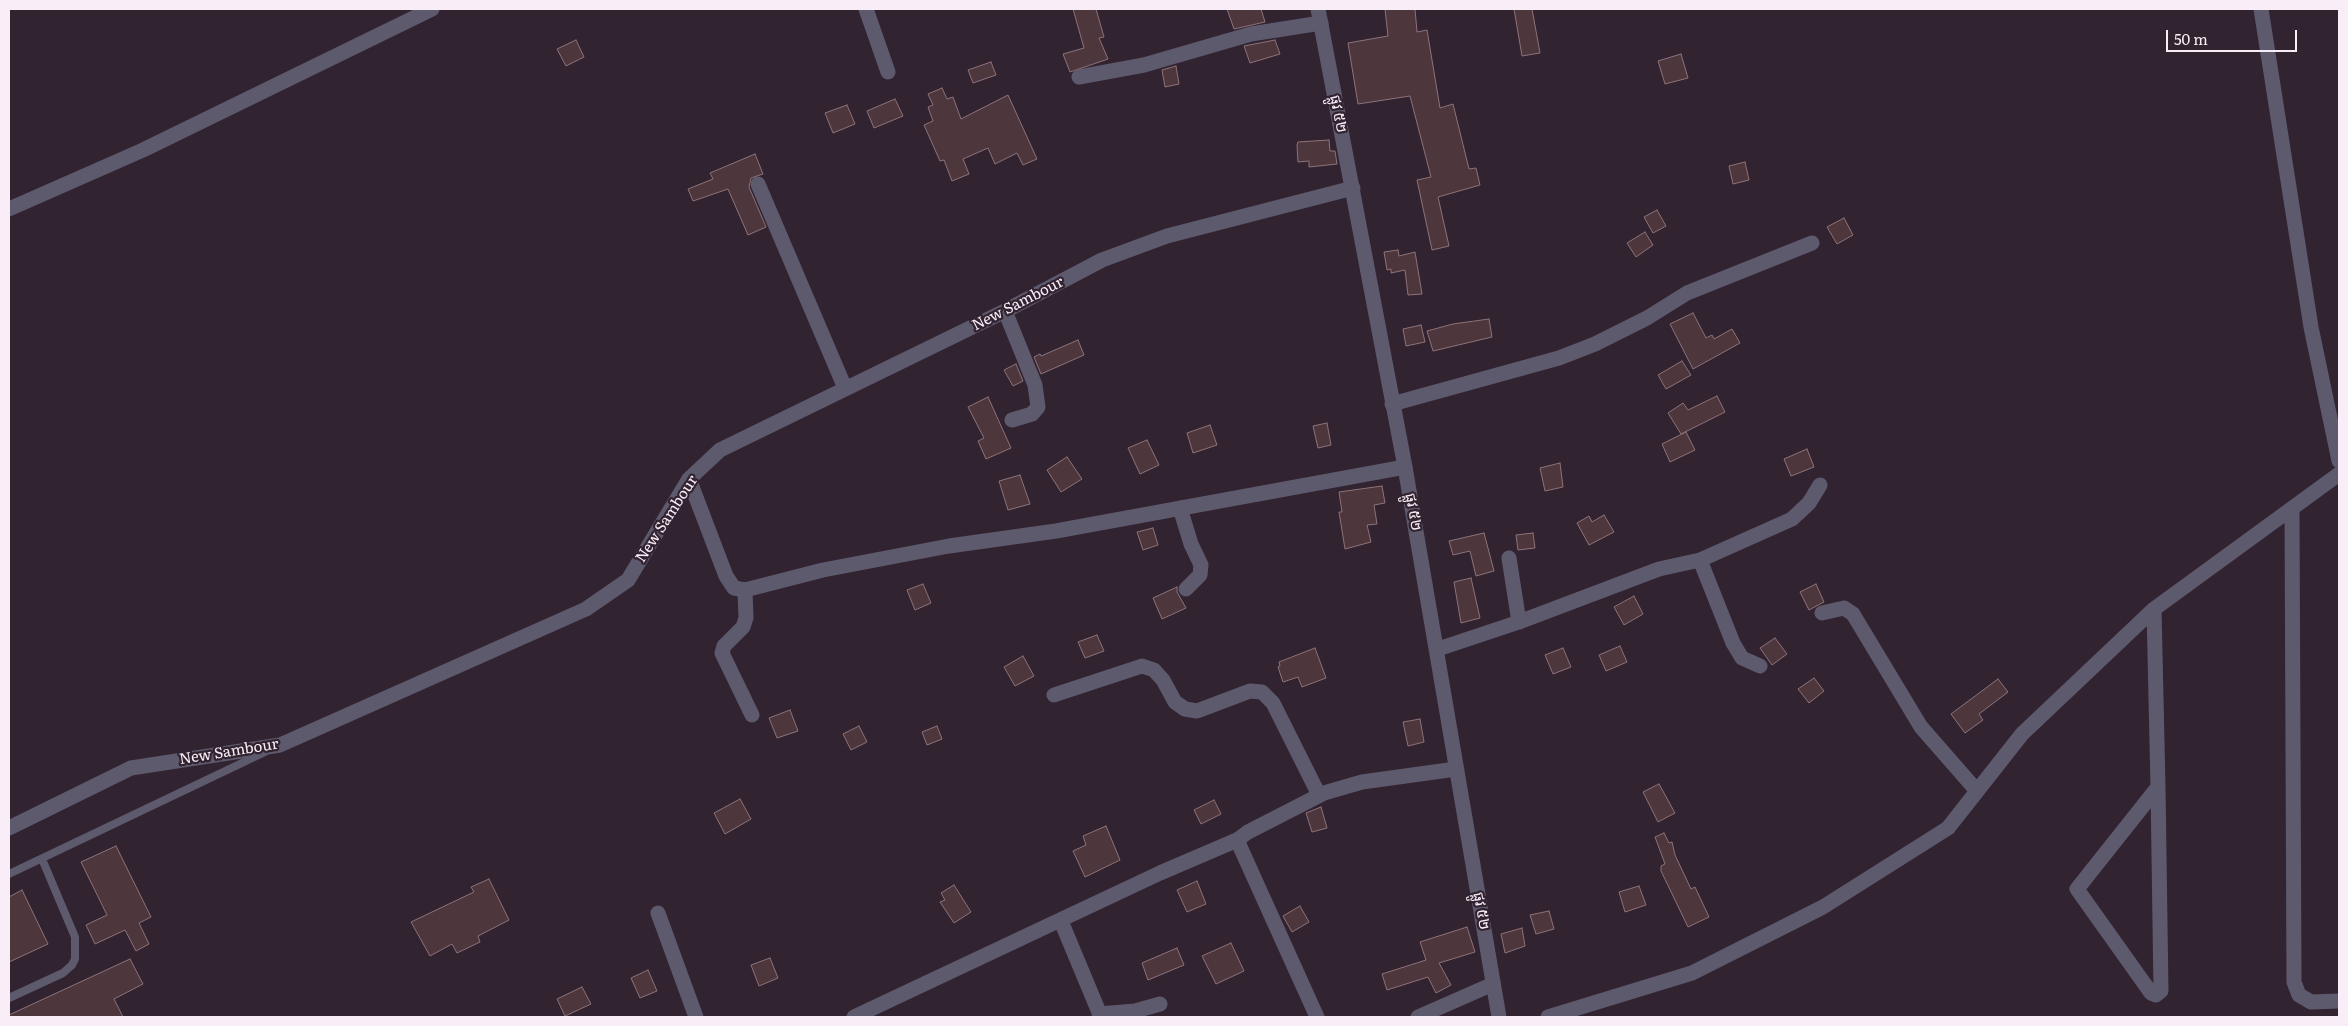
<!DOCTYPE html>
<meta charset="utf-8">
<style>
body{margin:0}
#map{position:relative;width:2348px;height:1026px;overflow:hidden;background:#322331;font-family:Literata,serif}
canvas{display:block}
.frame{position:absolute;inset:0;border:10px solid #f9eef8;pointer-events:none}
.scale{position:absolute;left:2166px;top:30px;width:131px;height:22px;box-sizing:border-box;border:2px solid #f9eef8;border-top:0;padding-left:6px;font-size:15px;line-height:18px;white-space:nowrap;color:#f9eef8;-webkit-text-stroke:4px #322331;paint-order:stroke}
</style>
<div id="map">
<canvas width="2348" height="1026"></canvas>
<div class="frame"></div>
<div class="scale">50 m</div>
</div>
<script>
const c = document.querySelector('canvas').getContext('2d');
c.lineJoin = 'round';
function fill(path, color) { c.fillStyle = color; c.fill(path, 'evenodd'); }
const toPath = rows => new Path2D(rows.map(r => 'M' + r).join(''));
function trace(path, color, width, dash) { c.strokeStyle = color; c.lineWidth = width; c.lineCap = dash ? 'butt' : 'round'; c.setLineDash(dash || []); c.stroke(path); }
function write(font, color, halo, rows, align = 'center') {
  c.font = font + ' Literata,"Noto Sans Khmer",serif'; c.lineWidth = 4.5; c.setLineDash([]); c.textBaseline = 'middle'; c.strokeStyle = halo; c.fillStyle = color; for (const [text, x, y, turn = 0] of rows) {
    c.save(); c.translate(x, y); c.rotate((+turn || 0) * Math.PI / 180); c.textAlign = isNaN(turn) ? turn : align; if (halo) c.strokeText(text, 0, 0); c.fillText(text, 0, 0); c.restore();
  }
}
const building = toPath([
 [1073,9,1096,9,1104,37,1099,38,1108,59,1070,72,1063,54,1084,48,1073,9],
 [1227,9,1261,9,1265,22,1234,29,1227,9],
 [1385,9,1415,9,1417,32,1427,30,1440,108,1453,104,1469,169,1476,168,1480,185,1438,197,1449,246,1432,250,1417,180,1431,177,1410,96,1358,104,1348,43,1388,36,1385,9],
 [1514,9,1532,9,1540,53,1522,56,1514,9],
 [576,40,584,57,566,66,557,49,576,40],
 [1275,40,1280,54,1250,63,1244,46,1275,40],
 [1681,54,1688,78,1665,84,1658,61,1681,54],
 [991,62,996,75,973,83,968,70,991,62],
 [1176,66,1179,84,1165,87,1162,70,1176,66],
 [942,88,947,99,953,97,961,119,1008,95,1037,159,1023,165,1017,153,995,164,988,148,963,159,969,174,952,181,944,160,940,161,924,125,933,121,928,107,933,105,928,94,942,88],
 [895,99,903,116,874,128,867,111,895,99],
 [847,105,855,124,833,133,825,113,847,105],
 [1329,140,1330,151,1335,151,1337,164,1309,167,1309,161,1298,162,1297,145,1298,142,1329,140],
 [755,154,763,174,751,178,749,187,766,227,748,235,728,189,693,201,688,189,713,179,710,173,755,154],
 [1745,162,1749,180,1733,184,1729,166,1745,162],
 [1657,210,1666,226,1653,233,1644,217,1657,210],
 [1844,218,1853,235,1837,244,1827,227,1844,218],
 [1645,232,1653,245,1636,257,1627,243,1645,232],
 [1398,250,1399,256,1415,252,1422,294,1408,295,1405,270,1391,273,1391,269,1387,270,1384,252,1398,250],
 [1693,313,1706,338,1712,335,1714,339,1732,329,1740,343,1693,369,1670,324,1693,313],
 [1489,319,1492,337,1433,351,1427,331,1453,324,1489,319],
 [1421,325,1425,342,1406,346,1403,329,1421,325],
 [1078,340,1084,355,1041,374,1034,357,1040,354,1041,356,1078,340],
 [1682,361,1691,375,1666,389,1658,375,1682,361],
 [1016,364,1023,381,1013,386,1004,370,1016,364],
 [1717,396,1725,412,1681,434,1668,413,1683,403,1688,410,1717,396],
 [988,397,1011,448,986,459,978,441,984,438,968,407,988,397],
 [1327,423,1331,445,1318,448,1313,426,1327,423],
 [1210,425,1217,445,1193,453,1187,433,1210,425],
 [1686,432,1695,450,1670,462,1662,444,1686,432],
 [1147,440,1159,465,1140,474,1128,448,1147,440],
 [1807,449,1814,467,1791,476,1784,459,1807,449],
 [1067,457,1082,479,1061,492,1047,470,1067,457],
 [1560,463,1563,487,1545,491,1540,468,1560,463],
 [1020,475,1030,504,1008,510,999,481,1020,475],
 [1382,486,1385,503,1374,505,1377,524,1367,525,1371,542,1345,549,1339,512,1342,512,1339,492,1382,486],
 [1604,515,1614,532,1589,545,1577,523,1589,516,1592,522,1604,515],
 [1153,528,1158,545,1143,550,1137,532,1153,528],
 [1484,533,1494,571,1476,576,1470,551,1453,555,1449,541,1484,533],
 [1533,533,1535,548,1518,550,1516,535,1533,533],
 [1471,578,1480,618,1461,623,1454,582,1471,578],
 [923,584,931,603,915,610,907,590,923,584],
 [1816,584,1824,602,1809,610,1800,592,1816,584],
 [1177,587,1177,592,1186,608,1162,619,1153,598,1177,587],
 [1634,596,1643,614,1624,625,1614,607,1634,596],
 [1097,635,1104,651,1085,658,1078,642,1097,635],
 [1775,638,1787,654,1772,665,1760,648,1775,638],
 [1620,646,1627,662,1606,671,1599,655,1620,646],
 [1315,648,1326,678,1302,687,1298,677,1283,682,1278,667,1280,666,1279,662,1315,648],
 [1563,648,1571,667,1553,674,1545,655,1563,648],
 [1023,656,1034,676,1015,686,1004,667,1023,656],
 [1814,678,1824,691,1809,703,1798,689,1814,678],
 [1998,679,2008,692,1979,714,1983,720,1965,733,1951,714,1998,679],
 [790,710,798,731,777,738,769,718,790,710],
 [1420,719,1424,742,1408,746,1403,722,1420,719],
 [859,726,867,742,851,750,843,734,859,726],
 [937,726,942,739,927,745,922,732,937,726],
 [1659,784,1675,813,1658,822,1643,792,1659,784],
 [740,799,751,819,725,834,714,813,740,799],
 [1214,800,1221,814,1201,824,1194,810,1214,800],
 [1321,807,1327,828,1312,832,1306,813,1321,807],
 [1106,826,1120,860,1085,877,1073,851,1086,845,1083,836,1106,826],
 [1664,833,1669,843,1672,842,1675,855,1691,889,1695,887,1709,917,1688,927,1661,871,1661,866,1665,864,1655,837,1664,833],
 [116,846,151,917,139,923,149,944,136,951,125,930,95,944,86,925,107,915,81,862,116,846],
 [489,879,509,920,478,936,480,942,457,953,452,944,430,956,411,922,474,892,471,887,489,879],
 [1197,881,1206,904,1187,912,1177,890,1197,881],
 [954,885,971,912,954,923,940,902,945,900,941,893,954,885],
 [1639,886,1646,905,1625,912,1619,892,1639,886],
 [22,890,48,944,9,962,9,897,22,890],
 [1300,906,1309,922,1292,932,1283,916,1300,906],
 [1549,911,1554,929,1536,934,1530,915,1549,911],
 [1467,927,1475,952,1439,963,1451,985,1436,993,1428,977,1387,990,1382,974,1426,960,1420,942,1467,927],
 [1522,928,1525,946,1505,953,1501,934,1522,928],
 [1231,943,1244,971,1216,984,1202,956,1231,943],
 [1177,948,1184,965,1148,980,1142,963,1177,948],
 [770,958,778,978,759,986,751,965,770,958],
 [130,959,143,984,114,999,123,1017,9,1017,9,1015,130,959],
 [648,970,657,991,640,998,631,978,648,970],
 [582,987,591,1004,565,1016,557,999,582,987]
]);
fill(building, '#4d373c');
trace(building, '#8d7379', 1);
trace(toPath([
 [9,874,265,752],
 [9,998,63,973,72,965,75,959,75,937,42,859]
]), '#5e5a6e', 8);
trace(toPath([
 [866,9,888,72],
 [2261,9,2311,327,2339,461],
 [1079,77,1144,65,1251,34,1321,23],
 [758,184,845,388],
 [9,209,143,150,432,9],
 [1005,311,1035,385,1038,407,1032,414,1012,420],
 [1392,404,1559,358,1595,344,1647,318,1687,293,1812,243],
 [689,479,726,576,734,588,745,590,823,570,949,546,1056,531,1405,467],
 [1180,508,1191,544,1201,565,1200,575,1186,589],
 [2292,511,2294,982,2299,995,2311,1002,2339,1001],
 [1509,558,1519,622],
 [1700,560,1733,643,1742,658,1760,666],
 [745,590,746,618,743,627,724,646,722,653,752,715],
 [2154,609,2158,787,2161,991,2156,995,2151,993,2077,889,2158,787],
 [1822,613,1844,608,1853,614,1921,727,1977,791],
 [1438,649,1519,622,1659,569,1700,560,1792,519,1809,503,1820,485],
 [1054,695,1142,666,1154,670,1163,680,1175,702,1185,709,1197,711,1250,691,1262,692,1273,703,1319,795],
 [9,828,131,768,280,745,586,609,628,580,689,479,720,450,1005,311,1102,260,1167,236,1353,188],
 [1237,840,1317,1017],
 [658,913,696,1017],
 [1061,921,1101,1017],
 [1099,1014,1135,1011,1160,1004],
 [854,1017,1160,873,1237,840,1248,832,1324,793,1362,782,1456,769],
 [1418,1017,1493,984],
 [1548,1017,1692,973,1823,907,1948,828,2022,734,2154,609,2339,474]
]), '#5e5a6e', 15);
trace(toPath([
 [1318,9,1405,467,1499,1017]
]), '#5e5a6e', 15);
write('15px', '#f9eef8', '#322331', [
 ["ផ្លូវ ៥២",1338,114,79],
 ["New Sambour",1018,304,-27],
 ["ផ្លូវ ៥២",1413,512,80],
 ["New Sambour",667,519,-57],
 ["New Sambour",229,752,-9],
 ["ផ្លូវ ៥២",1481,911,80]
]);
</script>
